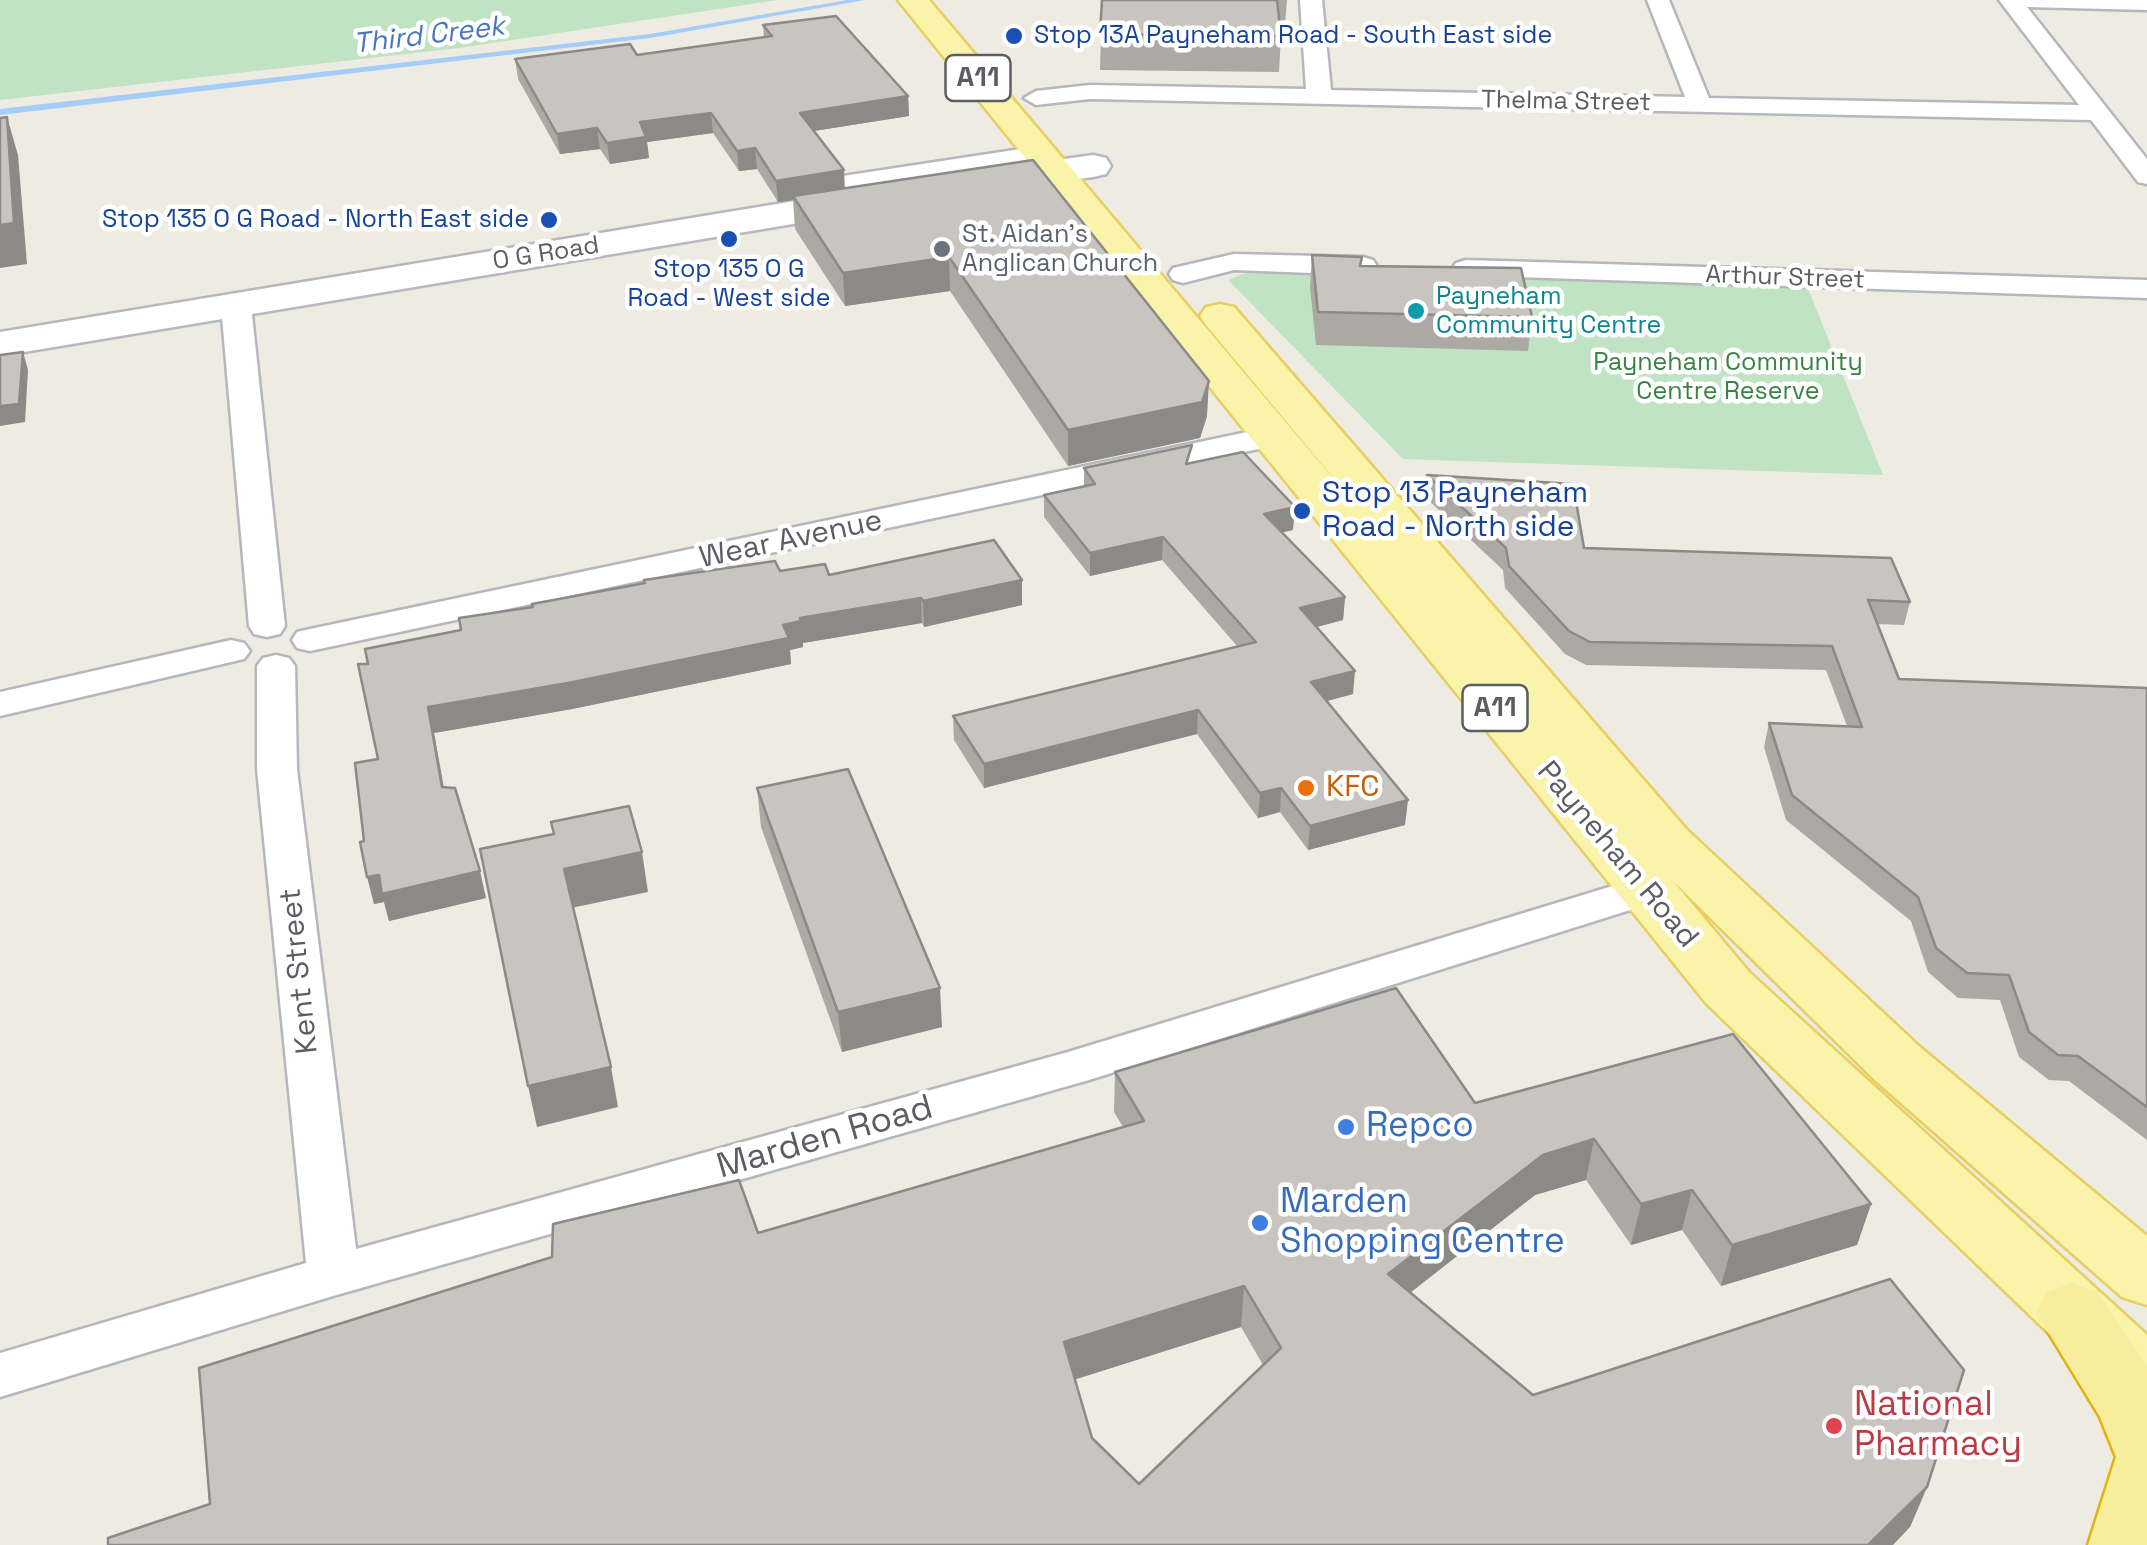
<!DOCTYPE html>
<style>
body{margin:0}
canvas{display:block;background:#edebe2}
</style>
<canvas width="2147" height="1545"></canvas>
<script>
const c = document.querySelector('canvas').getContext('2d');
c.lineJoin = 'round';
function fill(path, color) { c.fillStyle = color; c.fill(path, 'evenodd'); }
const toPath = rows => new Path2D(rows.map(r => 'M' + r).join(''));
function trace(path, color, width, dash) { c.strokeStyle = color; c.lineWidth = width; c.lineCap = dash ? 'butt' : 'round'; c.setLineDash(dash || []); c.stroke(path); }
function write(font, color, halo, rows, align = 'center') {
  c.font = font + ' "Space Grotesk",sans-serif'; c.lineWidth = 9; c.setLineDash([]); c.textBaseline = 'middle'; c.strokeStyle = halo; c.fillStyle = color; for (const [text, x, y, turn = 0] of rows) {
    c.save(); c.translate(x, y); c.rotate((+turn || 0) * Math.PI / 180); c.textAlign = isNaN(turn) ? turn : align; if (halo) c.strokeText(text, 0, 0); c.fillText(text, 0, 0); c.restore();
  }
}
fill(toPath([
 [0,0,778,0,459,48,0,100],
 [1248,272,1807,286,1883,475,1403,459,1228,280]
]), '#c0e3c3');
fill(toPath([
 [847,0,865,0,650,38,0,115,0,109,650,34,847,0]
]), '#a5cdfa');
const minor = toPath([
 [1300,0,1322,0,1331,90,1685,97,1647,0,1669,0,1709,98,2079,105,1999,0,2147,0,2147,10,2027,7,2147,159,2147,184,2138,182,2091,120,1090,99,1036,105,1024,98,1036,91,1090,85,1306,89,1300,0],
 [1234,254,1363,257,1373,260,1377,266,1373,272,1363,275,1234,270,1183,283,1173,280,1169,274,1173,268,1234,254],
 [1466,260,2147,280,2147,298,1456,275,1452,269,1456,263,1466,260],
 [236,296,246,299,251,305,285,626,280,634,267,637,254,634,249,626,221,305,226,299,236,296],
 [1271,427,1282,430,1287,437,1282,444,310,651,297,648,292,640,297,632,310,629,1271,427],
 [231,640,244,643,250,651,244,659,0,716,0,692,231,640],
 [276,655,289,658,295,666,297,769,356,1249,1068,1052,1632,880,1647,876,1662,880,1668,890,1662,900,1089,1080,333,1296,0,1397,0,1353,306,1263,257,769,257,666,263,658,276,655]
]);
const secondary = toPath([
 [1034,147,1047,150,1050,161,1093,155,1106,158,1111,166,1106,174,1093,177,999,190,986,187,982,177,877,193,884,201,878,209,865,212,0,356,0,332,813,198,805,190,810,182,823,179,1034,147]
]);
const primary = toPath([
 [898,0,929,0,1365,516,1206,325,1200,316,1206,307,1220,304,1234,307,1687,830,1921,1048,2147,1236,2147,1305,2122,1297,1875,1080,1673,881,1750,973,2147,1335,2147,1412,2121,1403,1706,1003,898,0]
]);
const trunk = toPath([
 [2072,1283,2097,1292,2147,1365,2147,1545,2088,1545,2116,1457,2100,1417,2036,1312,2047,1292,2072,1283]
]);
trace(minor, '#b5b7bc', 5);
trace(secondary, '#b6b8be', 5);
trace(primary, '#e9cf5f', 5);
trace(trunk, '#e2b30d', 5);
fill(minor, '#fff');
fill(secondary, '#fff');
fill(primary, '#faf4aa');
fill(trunk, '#f8ed9d');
fill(toPath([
 [1102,0,1287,0,1285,25,1280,25,1281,36,1279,72,1100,70],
 [763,25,908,96,909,116,814,131,845,188,1207,416,1200,438,1068,466,950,291,845,306,795,229,793,200,778,202,757,169,739,171,713,133,647,142,649,158,610,164,600,149,560,154,518,79,515,59,637,55,764,37],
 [1312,255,1362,257,1361,266,1532,317,1528,351,1316,345,1310,287],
 [1192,463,1293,530,1282,532,1345,597,1343,620,1316,627,1353,694,1326,701,1405,825,1308,850,1280,812,1258,818,1197,734,984,788,954,740,953,716,1238,647,1162,560,1090,576,1044,517,1044,495,1084,486,1084,468],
 [1427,475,1584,548,1910,602,1904,625,1877,624,1899,679,2147,688,2147,1140,2069,1081,2049,1080,2019,1057,2000,1000,1958,998,1928,972,1911,921,1786,820,1764,747,1769,723,1847,726,1826,670,1586,665,1565,654,1505,588,1503,570,1425,497],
 [780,571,829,575,1022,580,1022,605,924,627,922,623,803,643,803,647,790,650,791,664,572,709,434,733,444,787,486,898,389,921,384,902,374,904,364,841,378,759,368,664,461,630],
 [757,788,942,1027,842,1052,761,827],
 [1115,1072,1475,1103,1871,1204,1857,1245,1721,1286,1682,1230,1631,1245,1586,1180,1535,1195,1411,1292,1533,1395,1927,1487,1910,1527,210,1504,758,1233,1123,1127,1114,1112],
 [1241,1327,1263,1365,1139,1484,1092,1438,1075,1379]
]), '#aca9a5');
fill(toPath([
 [908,96,909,116,801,133,800,113],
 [711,113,713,133,647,142,649,158,610,164,607,143,640,122],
 [7,117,18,155,27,264,0,268,0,225],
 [597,128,600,149,560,154,557,134],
 [755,148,757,169,739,171,737,151],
 [844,170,845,191,793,196,793,200,778,202,776,181],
 [949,257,950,291,845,306,843,273],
 [23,352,28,370,25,422,0,426,0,406],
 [1209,381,1207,416,1200,438,1068,466,1068,430],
 [1295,507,1293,530,1263,537,1264,514],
 [1163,537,1162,560,1090,576,1090,553],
 [1022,580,1022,605,924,627,923,601],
 [1345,597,1343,620,1298,632,1300,608],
 [921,598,922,623,803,643,803,647,790,650,791,664,572,709,434,733,448,814,428,707,783,625,800,618],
 [1355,671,1353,694,1309,706,1311,682],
 [1198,710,1197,734,984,788,984,764],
 [1281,788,1280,812,1258,818,1260,793],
 [1408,800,1405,825,1308,850,1310,826],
 [642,852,648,892,571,908,564,869],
 [480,871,486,898,389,921,384,902,374,904,367,877,379,875],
 [940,988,942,1027,842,1052,838,1012],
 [611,1067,618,1107,537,1127,528,1086],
 [1594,1139,1586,1180,1535,1195,1383,1314,1388,1274,1543,1155],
 [1692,1190,1682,1230,1631,1245,1641,1204],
 [1871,1204,1857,1245,1721,1286,1732,1245],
 [1244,1286,1241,1327,1064,1383,1064,1342],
 [1927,1487,1910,1527,1893,1545,1868,1545]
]), '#8c8a86');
const building = toPath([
 [1102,0,1277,0,1281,36,1100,34,1102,0],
 [836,16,908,96,800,113,844,170,776,181,755,148,737,151,711,113,640,122,646,137,607,143,597,128,557,134,515,59,630,44,637,55,772,36,763,25,836,16],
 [7,117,14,223,0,225,0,118,7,117],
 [1033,160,1209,381,1202,402,1068,430,949,257,843,273,793,196,1033,160],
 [1312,255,1362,257,1360,266,1521,268,1532,317,1318,312,1312,255],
 [23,352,19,404,0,406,0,355,23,352],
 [1192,445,1186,464,1243,452,1295,507,1264,514,1345,597,1300,608,1355,671,1311,682,1408,800,1310,826,1281,788,1260,793,1198,710,984,764,953,716,1256,642,1163,537,1090,553,1044,495,1095,484,1084,468,1192,445],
 [1427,475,1573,484,1584,548,1891,558,1910,602,1868,600,1899,679,2147,688,2147,1107,2078,1056,2058,1055,2029,1032,2009,975,1967,973,1936,948,1918,897,1792,795,1769,723,1862,727,1832,646,1590,642,1569,631,1509,566,1506,548,1427,475],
 [994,540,1022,580,923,601,921,598,800,618,801,621,783,625,789,638,568,683,428,707,442,787,455,788,480,871,382,894,379,875,367,877,360,842,364,841,355,763,378,759,358,664,368,664,365,649,461,630,459,618,533,607,532,604,645,583,644,580,775,561,780,571,825,564,829,575,994,540],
 [848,769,940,988,838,1012,757,788,848,769],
 [629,806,642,852,564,869,611,1067,528,1086,480,849,554,834,551,822,629,806],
 [1396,988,1475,1103,1733,1034,1871,1204,1732,1245,1692,1190,1641,1204,1594,1139,1543,1155,1388,1274,1533,1395,1890,1279,1964,1370,1927,1487,1868,1545,108,1545,108,1538,210,1504,199,1368,552,1257,553,1224,739,1180,758,1233,1144,1121,1115,1072,1396,988],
 [1244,1286,1281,1348,1139,1484,1092,1438,1064,1342,1244,1286]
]);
fill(building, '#c8c5c0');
trace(building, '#8c8a86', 2.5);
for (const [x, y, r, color] of [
 [1014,36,10,"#1a4fb4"],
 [549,220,10,"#1a4fb4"],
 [729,239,10,"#1a4fb4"],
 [942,249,10,"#6b7280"],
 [1416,311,10,"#0f9aa8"],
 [1302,511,10,"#1a4fb4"],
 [1306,788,10,"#e8710a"],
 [1346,1127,10,"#3f7fe0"],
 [1260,1223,10,"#3f7fe0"],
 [1834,1426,10,"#e0444e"]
]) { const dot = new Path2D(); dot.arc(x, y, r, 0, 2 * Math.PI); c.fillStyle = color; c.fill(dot); trace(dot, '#fff', 4); }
write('25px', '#164399', '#fff', [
 ["Stop 13A Payneham Road - South East side",1034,36],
 ["Stop 135 O G Road - North East side",529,220,"right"],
 ["Stop 135 O G",729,270,"center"],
 ["Road - West side",729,299,"center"]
], 'left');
write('25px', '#5b5d62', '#fff', [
 ["Thelma Street",1566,102,1],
 ["O G Road",546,254,-9],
 ["Arthur Street",1785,278,2]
]);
write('25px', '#5b616d', '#fff', [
 ["St. Aidan's",962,235],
 ["Anglican Church",962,264]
], 'left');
write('25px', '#0d838f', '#fff', [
 ["Payneham",1436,297],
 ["Community Centre",1436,326]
], 'left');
write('25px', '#3a8244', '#fff', [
 ["Payneham Community",1728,363],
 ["Centre Reserve",1728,392]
]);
write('italic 28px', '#4a77bc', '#fff', [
 ["Third Creek",429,36,-7]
]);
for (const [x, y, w] of [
 [978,78,65],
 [1495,708,65]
]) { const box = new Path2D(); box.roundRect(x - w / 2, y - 23, w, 46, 8); c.fillStyle = '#fff'; c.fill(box); trace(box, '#5b5d62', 2.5); }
write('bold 28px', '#5b5d62', null, [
 ["A11",978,78],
 ["A11",1495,708]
]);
write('30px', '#164399', '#fff', [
 ["Stop 13 Payneham",1322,494],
 ["Road - North side",1322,528]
], 'left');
write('30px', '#5b5d62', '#fff', [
 ["Wear Avenue",791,540,-12],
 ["Payneham Road",1617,855,50],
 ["Kent Street",300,971,-96]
]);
write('30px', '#c56008', '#fff', [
 ["KFC",1326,788]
], 'left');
write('35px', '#366cbe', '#fff', [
 ["Repco",1366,1127],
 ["Marden",1280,1203],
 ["Shopping Centre",1280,1243]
], 'left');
write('35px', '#5b5d62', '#fff', [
 ["Marden Road",825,1138,-16]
]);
write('35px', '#be3a42', '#fff', [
 ["National",1854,1406],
 ["Pharmacy",1854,1446]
], 'left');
</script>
